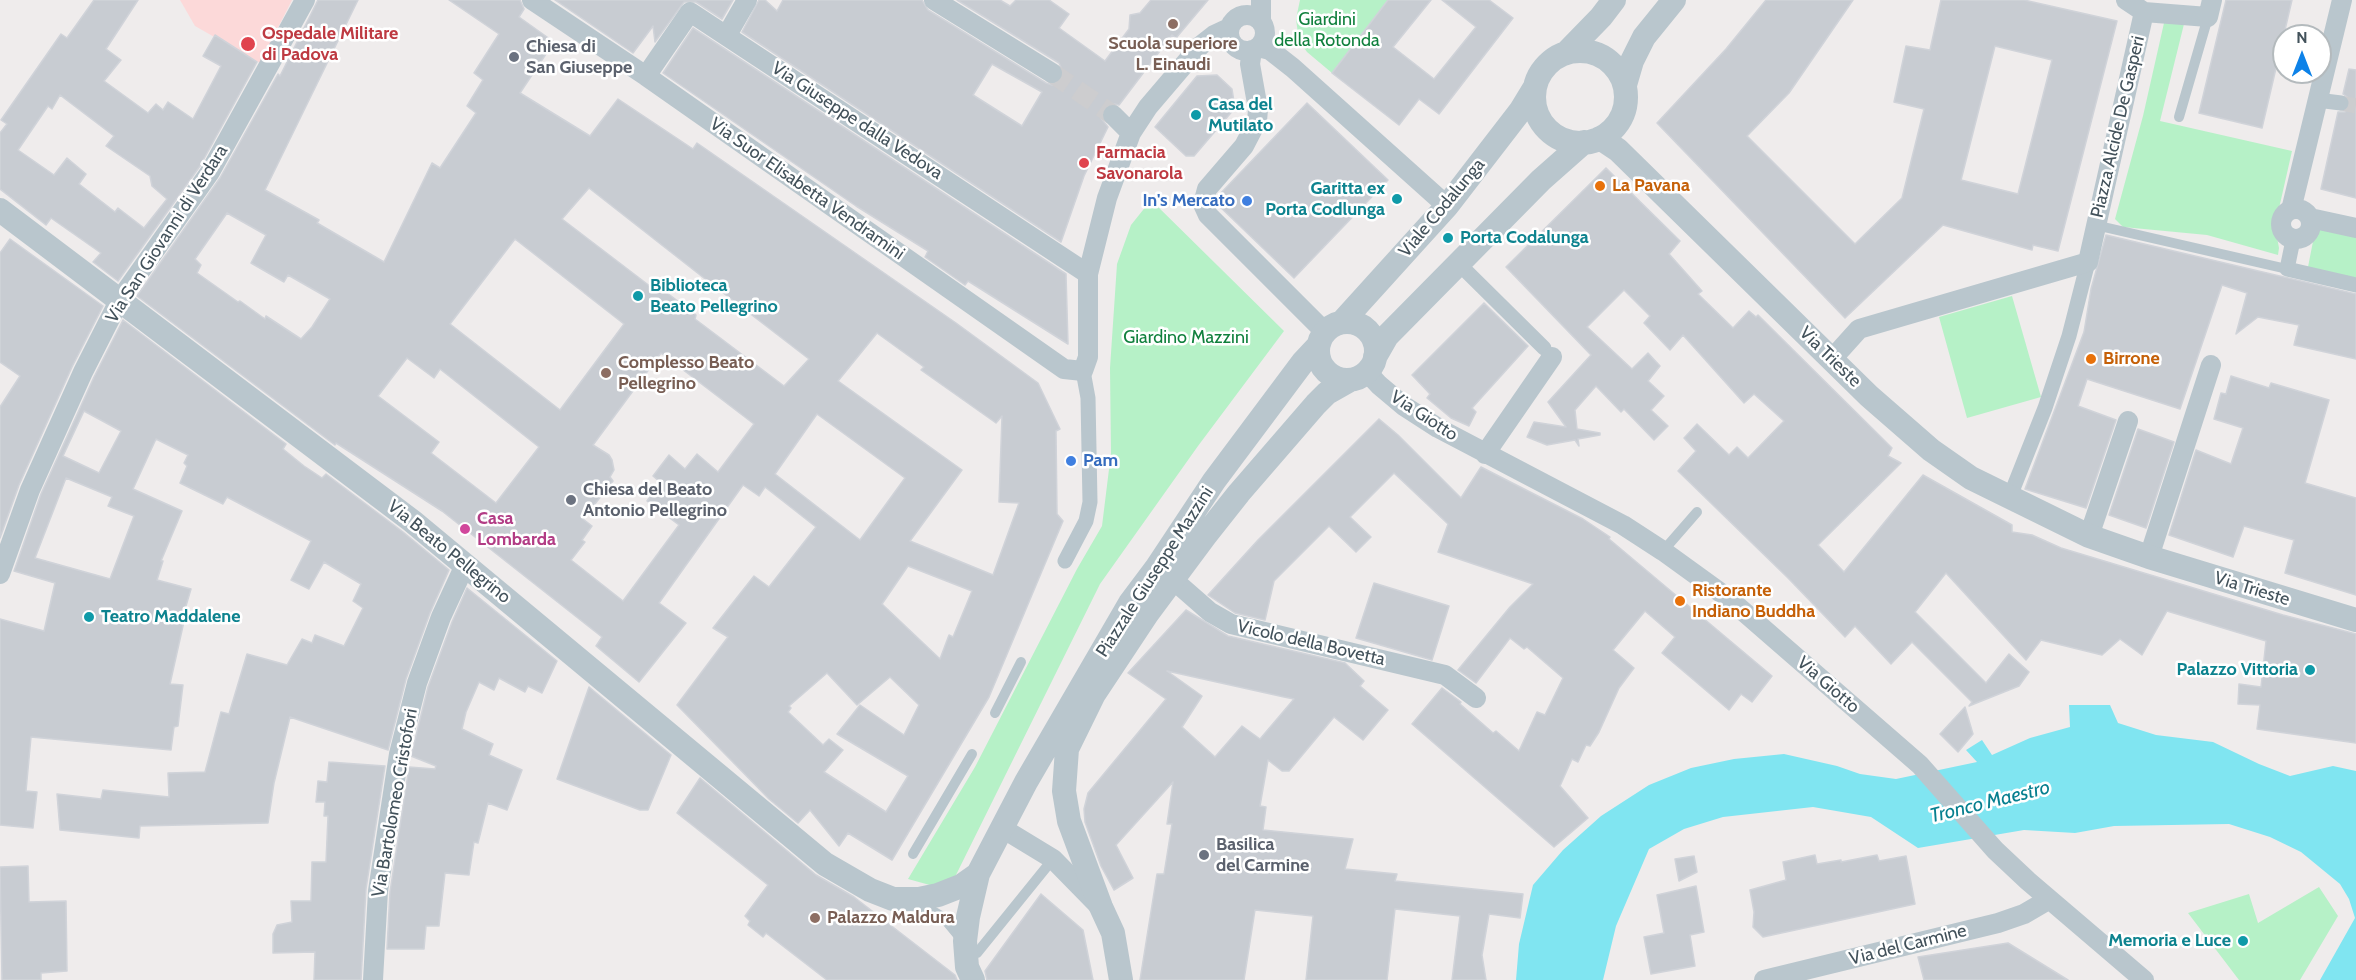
<!DOCTYPE html>
<style>
body{margin:0}
#map{position:relative;width:2356px;height:980px;overflow:hidden;background:#efecec;font-family:Cabin,sans-serif}
canvas{display:block}
.north{position:absolute;left:2272px;top:24px;width:60px;height:60px;box-sizing:border-box;background:#fff;border:2px solid #b4babd;border-radius:50%;rotate:0deg;font-size:16px;font-weight:700;line-height:24px;text-align:center;color:#43525b}
.north::after{content:'';display:block;margin:auto;width:21px;height:27px;background:#0d82e8;clip-path:polygon(50% 0,100% 100%,50% 72%,0 100%)}
</style>
<div id="map">
<canvas width="2356" height="980"></canvas>
<div class="north">N</div>
</div>
<script>
const c = document.querySelector('canvas').getContext('2d');
c.lineJoin = 'round';
function fill(path, color) { c.fillStyle = color; c.fill(path, 'evenodd'); }
const toPath = rows => new Path2D(rows.map(r => 'M' + r).join(''));
function trace(path, color, width, dash) { c.strokeStyle = color; c.lineWidth = width; c.lineCap = dash ? 'butt' : 'round'; c.setLineDash(dash || []); c.stroke(path); }
function write(font, color, halo, rows, align = 'center') {
  c.font = font + ' Cabin,sans-serif'; c.lineWidth = 5; c.setLineDash([]); c.textBaseline = 'middle'; c.strokeStyle = halo; c.fillStyle = color; for (const [text, x, y, turn = 0] of rows) {
    c.save(); c.translate(x, y); c.rotate((+turn || 0) * Math.PI / 180); c.textAlign = isNaN(turn) ? turn : align; if (halo) c.strokeText(text, 0, 0); c.fillText(text, 0, 0); c.restore();
  }
}
fill(toPath([
 [180,0,292,0,260,63,195,26]
]), '#fcd9d9');
fill(toPath([
 [1300,0,1388,0,1332,73,1307,52,1299,41,1296,19],
 [2164,23,2184,24,2160,121,2292,151,2275,226,2279,248,2278,255,2207,235,2123,227,2115,219,2143,116],
 [1151,200,1284,331,1198,446,1100,584,953,881,937,887,908,879,975,767,1077,569,1102,526,1111,453,1110,368,1117,264,1131,225],
 [2316,226,2356,235,2356,278,2308,267],
 [2012,296,2041,397,1967,418,1939,317],
 [2319,887,2338,916,2300,980,2239,980,2188,913,2249,894,2258,923]
]), '#b6f1c7');
fill(toPath([
 [2069,705,2110,705,2118,723,2156,735,2213,742,2259,764,2290,776,2333,766,2356,771,2356,980,2320,980,2355,918,2349,899,2340,884,2301,852,2270,837,2229,824,2114,826,2075,833,2024,830,1918,848,1871,817,1813,807,1723,817,1684,829,1649,849,1616,926,1603,980,1516,980,1519,944,1533,885,1563,850,1601,816,1649,785,1691,768,1734,759,1784,754,1837,766,1860,774,1896,779,1977,762,1966,750,1982,740,1992,755,2030,738,2070,727]
]), '#80e5f1');
const building = toPath([
 [94,0,138,0,106,49,121,60,104,81,148,113,156,104,163,110,168,102,193,119,221,66,203,56,215,35,257,62,200,166,118,281,93,262,101,253,51,218,46,225,0,189,0,133,7,124,1,120,61,34,67,38,94,0],
 [60,95,114,136,106,146,150,176,152,186,167,199,144,228,118,208,115,212,79,184,86,174,67,158,54,175,18,150,48,106,52,109,60,95],
 [318,0,358,0,265,190,319,220,317,223,384,262,432,163,440,168,476,113,467,106,483,80,474,73,499,34,449,0,520,0,524,9,519,17,554,42,520,93,590,136,618,99,693,149,697,143,956,323,1038,383,1060,429,1056,431,1057,514,1063,521,989,697,892,860,848,833,839,846,810,810,798,823,769,799,677,705,728,637,713,628,754,576,769,587,816,527,765,487,759,496,743,485,659,603,686,623,639,682,596,646,602,637,442,511,336,443,335,445,137,296,220,178,278,74,280,76,318,0],
 [589,188,709,282,809,359,784,386,695,319,696,315,658,286,655,290,562,219,589,188],
 [227,213,266,235,251,263,284,282,288,275,330,299,312,327,301,339,266,316,265,319,240,301,238,302,197,273,201,265,195,259,227,213],
 [515,239,624,324,560,410,450,324,515,239],
 [877,333,924,367,921,370,996,423,1002,416,999,502,1019,503,993,575,910,541,962,470,838,381,877,333],
 [661,353,754,424,718,472,697,454,685,469,669,455,653,476,660,482,647,501,679,525,623,601,571,560,585,542,582,540,592,526,583,519,613,481,610,477,614,470,612,460,609,455,593,445,661,353],
 [407,358,434,378,440,369,539,447,496,503,431,453,439,442,378,396,407,358],
 [817,414,905,478,860,540,775,474,817,414],
 [908,566,972,591,953,637,949,635,940,659,882,604,908,566],
 [827,673,857,705,890,677,919,705,904,735,860,705,837,734,908,776,886,812,824,772,843,750,829,739,823,745,788,712,791,708,789,706,827,673],
 [555,0,733,0,722,19,696,2,684,2,655,42,653,26,633,53,555,0],
 [759,0,765,0,777,11,783,0,922,0,928,10,1046,83,1052,85,1062,80,1064,74,1059,63,957,0,1000,0,1010,6,1016,0,1049,0,1069,14,1059,28,1105,61,1129,29,1130,15,1140,13,1151,0,1208,0,1176,38,1172,35,1119,105,1110,103,1104,107,1101,118,1108,127,1084,176,1061,242,742,32,759,0],
 [992,64,1042,92,1022,126,973,95,992,64],
 [1388,0,1431,0,1393,47,1434,79,1476,27,1442,0,1489,0,1513,18,1439,114,1419,99,1399,125,1332,73,1388,0],
 [1766,0,1853,0,1789,93,1747,136,1855,244,1902,198,1924,109,1894,102,1906,46,1930,50,1941,0,2024,0,2117,21,2058,251,2033,245,2032,250,1943,225,1845,318,1657,123,1726,49,1766,0],
 [1995,46,2052,60,2018,194,1961,180,1995,46],
 [2226,0,2292,0,2262,128,2199,113,2226,0],
 [693,28,1066,274,1068,344,968,281,965,285,925,257,928,251,856,206,663,73,693,28],
 [2349,69,2356,70,2356,198,2321,189,2338,112,2345,112,2351,105,2350,99,2343,94,2349,69],
 [1217,75,1232,89,1235,108,1194,156,1186,156,1155,127,1197,76,1217,75],
 [1307,103,1388,180,1294,278,1216,203,1218,196,1307,103],
 [1606,168,1680,241,1669,254,1702,291,1698,294,1733,328,1749,311,1756,317,1758,315,1892,448,1888,456,1901,463,1818,545,1844,572,1923,475,2012,525,2012,532,2032,535,2061,548,2283,615,2356,634,2356,743,2257,729,2260,705,2238,704,2239,684,2261,687,2266,641,2167,611,2142,655,2120,639,2102,655,2041,640,2026,660,1946,573,1915,612,1986,683,2009,654,2029,672,2019,686,1969,706,1972,702,1912,642,1891,664,1855,626,1845,637,1788,578,1678,471,1696,451,1684,438,1697,424,1729,455,1737,447,1748,458,1784,421,1754,394,1744,403,1683,335,1670,350,1644,323,1650,316,1624,290,1587,327,1632,369,1648,353,1660,366,1648,381,1664,396,1651,410,1668,426,1654,440,1624,409,1621,412,1596,386,1575,410,1577,429,1600,433,1600,435,1578,439,1579,446,1575,440,1547,445,1527,437,1534,422,1566,427,1548,402,1591,355,1506,267,1606,168],
 [2106,235,2356,294,2356,359,2294,345,2299,325,2258,317,2236,334,2247,293,2222,285,2180,409,2087,379,2078,406,2116,420,2086,508,2025,489,2084,332,2091,289,2106,235],
 [10,239,103,306,72,367,19,485,0,538,0,407,20,376,0,362,0,253,10,239],
 [1484,303,1528,346,1472,408,1476,412,1469,426,1451,418,1427,398,1430,394,1412,375,1484,303],
 [123,320,286,444,283,449,304,466,322,478,326,474,403,532,449,570,430,613,406,679,388,750,290,717,274,783,268,823,140,826,139,838,60,830,57,794,101,799,103,790,169,797,168,773,205,772,221,712,229,714,247,654,287,665,302,639,312,643,315,635,344,646,363,608,353,601,361,584,324,562,309,589,291,580,311,541,227,497,223,504,180,483,187,466,184,463,188,455,156,439,133,489,182,511,161,561,163,561,157,580,191,589,183,616,185,617,170,684,183,685,178,726,174,727,171,750,31,737,26,791,37,792,33,828,0,825,0,619,44,631,55,583,14,571,41,494,94,377,123,320],
 [84,411,121,431,99,473,63,456,84,411],
 [66,478,112,497,108,506,134,516,110,579,35,558,66,478],
 [2231,376,2269,388,2271,383,2329,400,2305,483,2356,498,2356,595,2285,573,2294,540,2244,526,2233,557,2169,535,2196,450,2231,464,2243,428,2214,419,2221,393,2226,394,2231,376],
 [1379,419,1398,435,1461,498,1481,467,1583,519,1610,537,1609,539,1772,676,1752,702,1741,694,1729,710,1662,653,1675,637,1645,611,1613,650,1634,668,1619,688,1599,732,1590,746,1586,745,1578,762,1572,759,1560,786,1588,818,1554,847,1412,724,1442,688,1461,702,1460,704,1493,733,1496,731,1519,751,1537,712,1545,715,1563,678,1527,647,1524,649,1510,638,1476,683,1458,670,1510,607,1533,584,1438,552,1448,524,1394,473,1350,517,1371,537,1356,552,1329,526,1274,581,1265,620,1235,613,1208,595,1258,540,1379,419],
 [2138,429,2174,442,2146,528,2109,515,2138,429],
 [1374,583,1449,606,1432,660,1356,638,1374,583],
 [467,588,557,661,542,693,528,686,525,692,499,678,494,690,479,682,466,712,462,729,493,744,489,755,522,770,507,810,488,803,478,843,474,842,469,875,445,873,439,926,426,926,424,949,387,949,390,892,409,767,435,769,436,766,411,756,428,687,452,622,467,588],
 [1186,610,1228,636,1345,663,1364,681,1360,686,1388,710,1363,740,1334,717,1289,771,1282,771,1268,760,1260,806,1266,807,1263,830,1353,839,1345,869,1397,874,1395,881,1523,894,1520,918,1489,914,1482,955,1486,980,1452,980,1460,916,1395,909,1387,980,1306,980,1313,916,1255,910,1244,980,1140,980,1157,874,1164,874,1172,824,1167,824,1173,782,1116,845,1133,878,1114,890,1101,866,1085,822,1084,809,1088,793,1166,699,1128,673,1186,610],
 [1167,671,1284,697,1294,699,1260,739,1242,726,1215,757,1182,727,1202,696,1167,671],
 [589,687,671,755,648,810,640,810,557,779,589,687],
 [1965,707,1973,734,1958,752,1940,734,1965,707],
 [329,762,385,766,366,889,361,980,314,980,315,952,273,953,273,934,277,925,292,922,291,901,311,901,312,862,326,862,328,816,324,816,325,802,316,802,318,781,327,782,329,762],
 [700,778,816,875,854,897,955,975,957,980,827,980,766,933,763,937,748,925,750,921,745,916,768,885,677,813,700,778],
 [1815,855,1817,864,1841,860,1841,862,1877,855,1879,861,1906,856,1915,904,1763,937,1753,927,1754,912,1750,890,1786,880,1783,862,1815,855],
 [1694,856,1697,872,1679,881,1675,859,1694,856],
 [28,866,29,902,66,901,67,971,41,973,41,980,2,980,0,867,28,866],
 [1696,886,1704,932,1690,935,1695,966,1651,974,1644,937,1664,933,1657,895,1696,886],
 [1041,894,1083,930,1093,980,987,980,985,971,1041,894],
 [2008,943,2068,980,1924,980,1918,957,2008,943]
]);
fill(building, '#c8ccd2');
trace(building, '#d0d3d9', 1.5);
trace(toPath([
 [2341,103,2356,106]
]), '#cdcdcf', 15, [15, 8]);
trace(toPath([
 [1052,73,1113,115]
]), '#cdcdcf', 20, [20, 10]);
trace(toPath([
 [2179,117,2208,17],
 [2095,225,2287,269],
 [1663,551,1697,512],
 [995,713,1021,662],
 [913,854,972,754],
 [916,906,931,910,943,917,962,940],
 [967,956,977,953,1053,859]
]), '#b9c6cd', 10);
trace(toPath([
 [2317,100,2341,103],
 [2293,240,2287,269,2356,285],
 [1459,264,1544,348],
 [2009,499,2045,408,2069,336,2088,262],
 [1065,561,1086,521,1090,502,1088,398,1083,371]
]), '#b9c6cd', 15);
trace(toPath([
 [532,0,646,76,1064,369,1083,371,1088,357,1088,274,1107,198,1131,133,1148,107,1200,46,1214,35,1229,28],
 [934,0,1052,73],
 [1261,0,1261,22],
 [2126,0,2144,12,2208,17,2212,0],
 '1229 33a18 18 0 1 1 36 0a18 18 0 1 1-36 0Z',
 [727,35,747,0],
 [1259,47,1270,50,1293,68,1447,206],
 [1252,50,1250,64,1258,109,1257,121,1244,146,1207,189,1203,204,1208,215,1325,332],
 [646,76,690,12,1088,274],
 [1113,115,1131,133],
 '2281 224a15 15 0 1 1 30 0a15 15 0 1 1-30 0Z',
 [2291,210,2342,0],
 [2310,218,2356,228],
 [1832,359,1859,329,2088,262,2144,12],
 [1367,372,1379,385,1404,406,1438,428,1623,525,1663,551,1728,598,1920,765,1995,850,2028,881,2144,980],
 [1485,454,1552,357],
 [2089,536,2128,421],
 [2149,557,2211,365],
 [1162,570,1210,612,1231,624,1445,675,1476,698],
 [0,574,30,490,83,372,119,301,210,172,305,0],
 [1002,828,1053,859,1099,906],
 [373,980,378,891,399,754,417,683,441,617,465,565],
 [1764,980,1998,923,2024,914,2048,900]
]), '#b9c6cd', 20);
trace(toPath([
 '1534 97a46 46 0 1 1 92 0a46 46 0 1 1-92 0Z',
 [1566,53,1601,17,1614,0],
 [1625,85,1632,61,1644,37,1674,0],
 [1600,138,1618,150,1869,396,1931,450,1971,478,2089,536,2149,557,2356,620],
 [0,210,412,521,825,864,870,890,893,899,919,899,938,895,961,886,978,874],
 [1342,322,1447,206,1521,110,1535,87],
 '1318 351a29 29 0 1 1 58 0a29 29 0 1 1-58 0Z',
 [1375,357,1387,336,1541,180,1584,142],
 [973,980,967,967,965,941,968,917,978,874,1026,782,1130,603,1157,567,1214,481,1303,362,1318,346],
 [1121,980,1113,933,1101,907,1069,821,1064,791,1067,749,1094,694,1147,614,1205,536,1239,493,1316,404,1327,393,1350,380]
]), '#b9c6cd', 24);
for (const [x, y, r, color] of [
 [1173,24,6,"#8d6e63"],
 [248,44,8,"#e0444e"],
 [514,57,6,"#6b7280"],
 [1196,115,6,"#0f9aa8"],
 [1084,163,6,"#e0444e"],
 [1600,186,6,"#e8710a"],
 [1397,199,6,"#0f9aa8"],
 [1247,201,6,"#3f7fe0"],
 [1448,238,6,"#0f9aa8"],
 [638,296,6,"#0f9aa8"],
 [2091,359,6,"#e8710a"],
 [606,373,6,"#8d6e63"],
 [1071,461,6,"#3f7fe0"],
 [571,500,6,"#6b7280"],
 [465,529,6,"#d1479c"],
 [1680,601,6,"#e8710a"],
 [89,617,6,"#0f9aa8"],
 [2310,670,6,"#0f9aa8"],
 [1204,855,6,"#6b7280"],
 [815,918,6,"#8d6e63"],
 [2243,941,6,"#0f9aa8"]
]) { const dot = new Path2D(); dot.arc(x, y, r, 0, 2 * Math.PI); c.fillStyle = color; c.fill(dot); trace(dot, '#fff', 2); }
write('18px', '#10803d', '#fff', [
 ["Giardini",1327,20],
 ["della Rotonda",1327,41],
 ["Giardino Mazzini",1186,338]
]);
write('bold 18px', '#be3a42', '#fff', [
 ["Ospedale Militare",262,34],
 ["di Padova",262,55],
 ["Farmacia",1096,153],
 ["Savonarola",1096,174]
], 'left');
write('bold 18px', '#785e54', '#fff', [
 ["Scuola superiore",1173,44,"center"],
 ["L. Einaudi",1173,65,"center"],
 ["Complesso Beato",618,363],
 ["Pellegrino",618,384],
 ["Palazzo Maldura",827,918]
], 'left');
write('bold 18px', '#5b616d', '#fff', [
 ["Chiesa di",526,47],
 ["San Giuseppe",526,68],
 ["Chiesa del Beato",583,490],
 ["Antonio Pellegrino",583,511],
 ["Basilica",1216,845],
 ["del Carmine",1216,866]
], 'left');
write('bold 18px', '#0d838f', '#fff', [
 ["Casa del",1208,105],
 ["Mutilato",1208,126],
 ["Garitta ex",1385,189,"right"],
 ["Porta Codlunga",1385,210,"right"],
 ["Porta Codalunga",1460,238],
 ["Biblioteca",650,286],
 ["Beato Pellegrino",650,307],
 ["Teatro Maddalene",101,617],
 ["Palazzo Vittoria",2298,670,"right"],
 ["Memoria e Luce",2231,941,"right"]
], 'left');
write('18px', '#43525b', '#fff', [
 ["Via Giuseppe dalla Vedova",857,121,33],
 ["Piazza Alcide De Gasperi",2118,127,-77],
 ["Via Suor Elisabetta Vendramini",807,189,35],
 ["Viale Codalunga",1442,208,-50],
 ["Via San Giovanni di Verdara",167,234,-57],
 ["Via Trieste",1830,357,44],
 ["Via Giotto",1424,416,33],
 ["Via Beato Pellegrino",449,552,39],
 ["Piazzale Giuseppe Mazzini",1155,572,-57],
 ["Via Trieste",2252,589,17],
 ["Vicolo della Bovetta",1311,643,13],
 ["Via Giotto",1828,685,41],
 ["Via Bartolomeo Cristofori",395,803,-80],
 ["Via del Carmine",1908,945,-14]
]);
write('bold 18px', '#c56008', '#fff', [
 ["La Pavana",1612,186],
 ["Birrone",2103,359],
 ["Ristorante",1692,591],
 ["Indiano Buddha",1692,612]
], 'left');
write('bold 18px', '#366cbe', '#fff', [
 ["In's Mercato",1235,201],
 ["Pam",1083,461,"left"]
], 'right');
write('bold 18px', '#b23c85', '#fff', [
 ["Casa",477,519],
 ["Lombarda",477,540]
], 'left');
write('italic 20px', '#067f8f', '#fff', [
 ["Tronco Maestro",1990,802,-14]
]);
</script>
